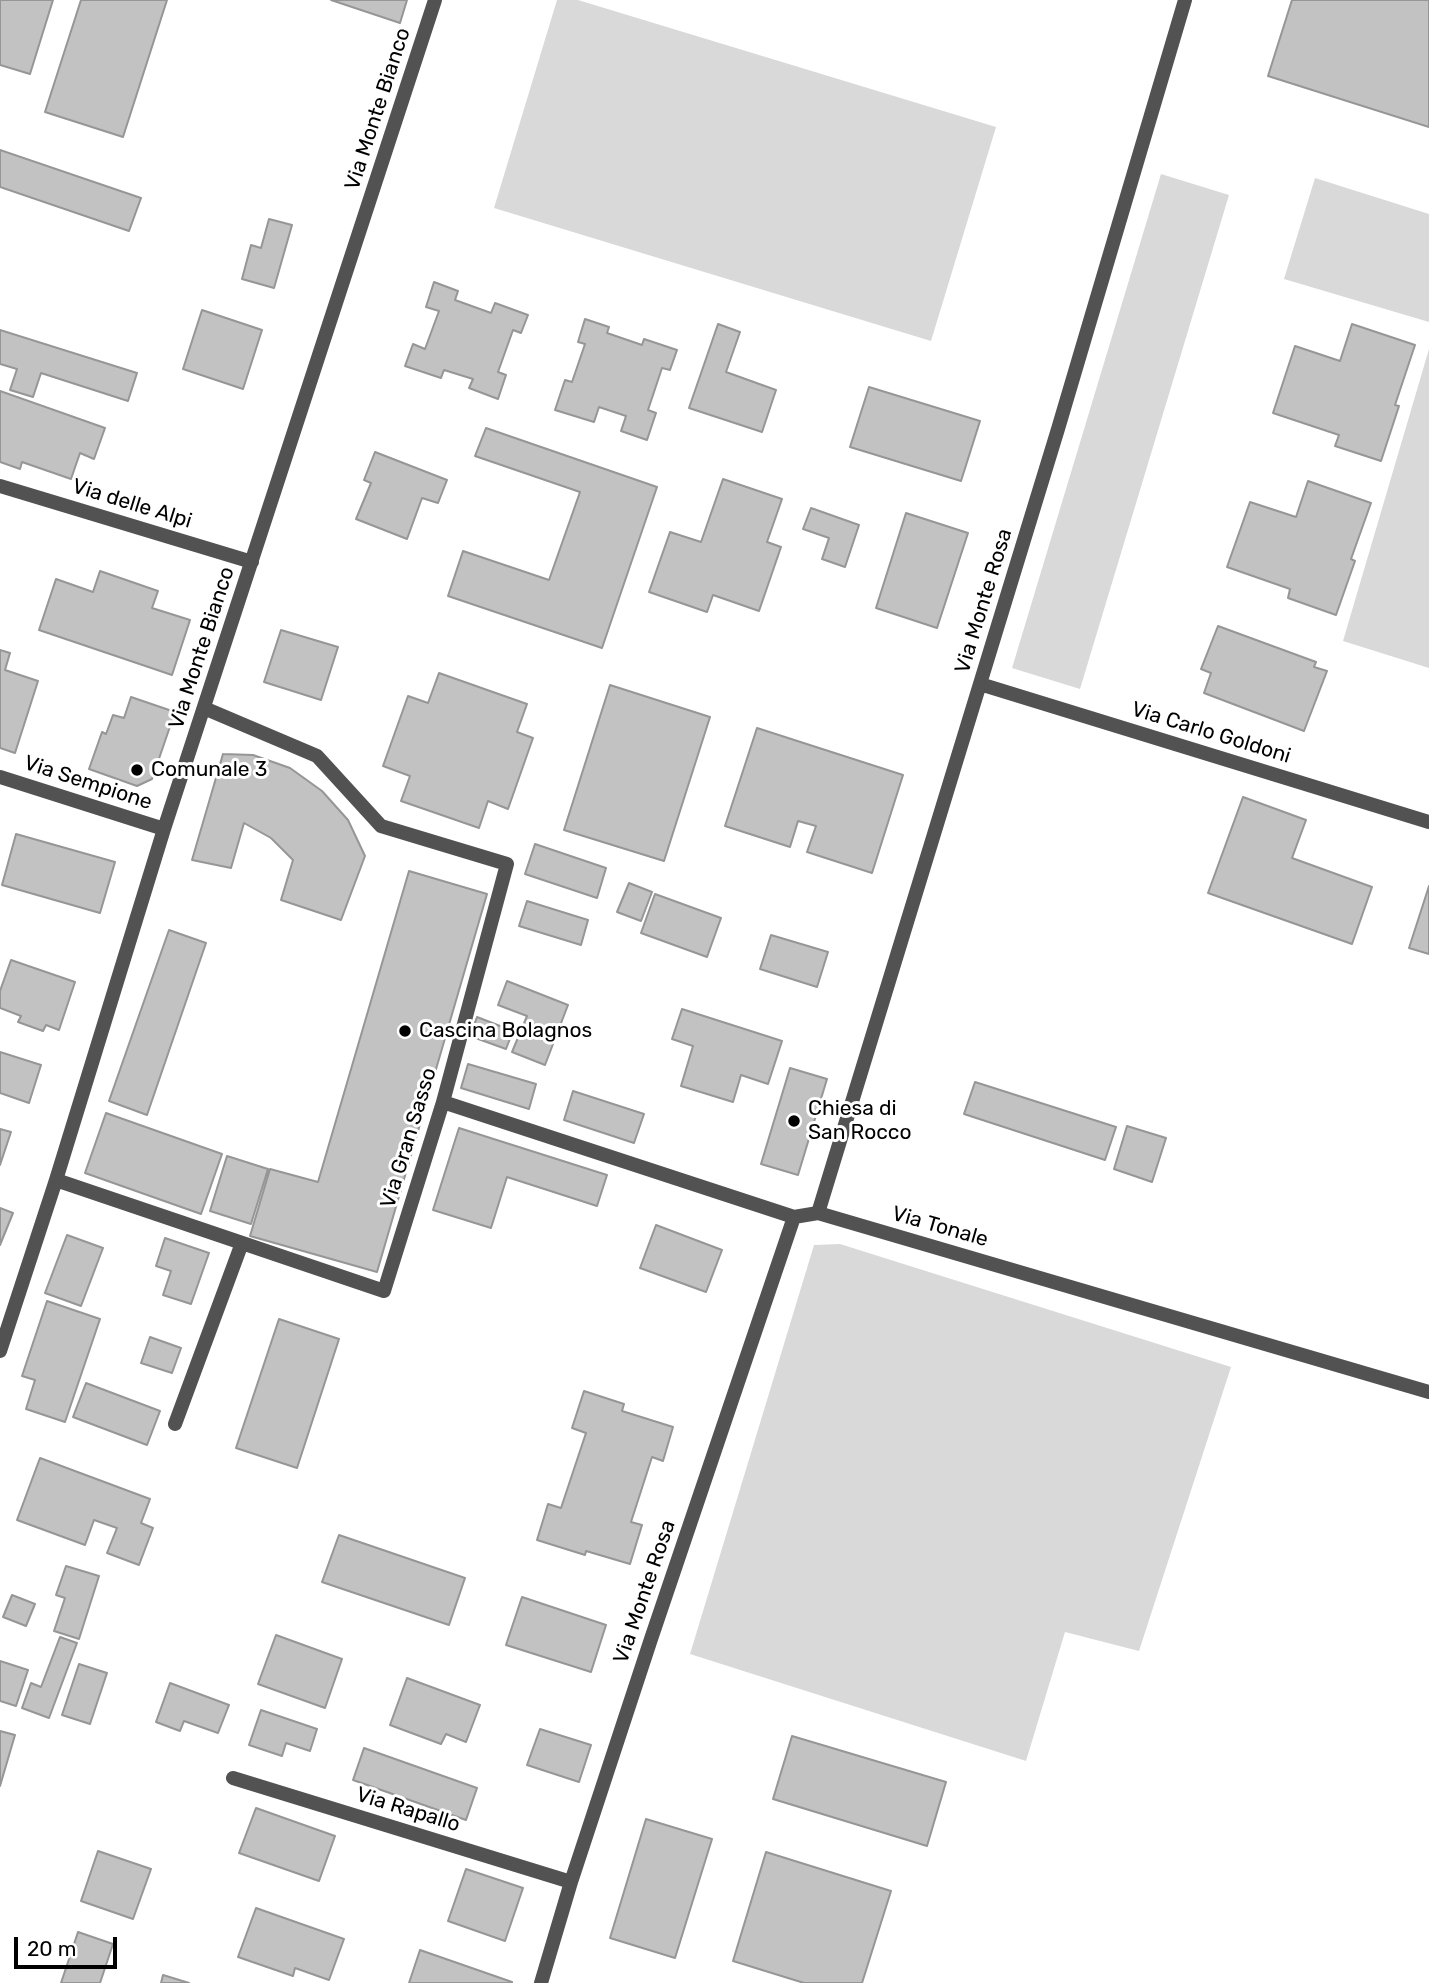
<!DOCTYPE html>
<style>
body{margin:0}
#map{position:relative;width:1429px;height:1983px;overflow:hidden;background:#fff;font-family:Rubik,sans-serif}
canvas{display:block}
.scale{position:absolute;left:14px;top:1937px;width:103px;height:32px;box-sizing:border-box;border:4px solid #000;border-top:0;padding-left:9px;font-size:21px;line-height:24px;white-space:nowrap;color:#000;-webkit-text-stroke:5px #fff;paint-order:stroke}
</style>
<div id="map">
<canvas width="1429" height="1983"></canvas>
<div class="scale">20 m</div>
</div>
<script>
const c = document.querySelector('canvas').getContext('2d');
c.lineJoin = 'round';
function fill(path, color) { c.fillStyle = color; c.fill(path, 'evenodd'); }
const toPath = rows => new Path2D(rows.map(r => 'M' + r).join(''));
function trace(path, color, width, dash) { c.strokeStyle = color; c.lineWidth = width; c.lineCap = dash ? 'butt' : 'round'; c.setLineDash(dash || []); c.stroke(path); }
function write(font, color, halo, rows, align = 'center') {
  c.font = font + ' Rubik,sans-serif'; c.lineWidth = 6; c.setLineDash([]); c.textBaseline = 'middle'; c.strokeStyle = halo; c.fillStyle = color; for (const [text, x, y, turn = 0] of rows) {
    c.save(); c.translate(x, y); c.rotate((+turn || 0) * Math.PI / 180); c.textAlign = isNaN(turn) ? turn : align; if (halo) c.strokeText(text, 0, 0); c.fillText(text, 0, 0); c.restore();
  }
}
fill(toPath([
 [557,0,578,0,996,127,931,341,494,208],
 [1161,174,1229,195,1080,689,1012,668],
 [1315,178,1429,214,1429,322,1284,279],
 [1429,349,1429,668,1343,641],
 [840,1244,1231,1367,1139,1651,1065,1632,1026,1761,690,1654,814,1245]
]), '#d9d9d9');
const building = toPath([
 [0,0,53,0,30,74,0,65,0,0],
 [81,0,167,0,123,137,45,112,81,0],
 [331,0,407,0,400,23,331,0],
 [1292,0,1429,0,1429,127,1268,76,1292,0],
 [0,150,141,198,129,231,0,187,0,150],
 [269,219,292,225,274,288,242,279,251,245,261,248,269,219],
 [434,282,458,291,455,300,491,313,495,303,528,315,521,333,513,330,498,372,506,375,498,399,469,388,473,379,444,370,441,378,405,366,413,344,425,349,439,311,426,307,434,282],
 [202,310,262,330,243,389,183,369,202,310],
 [585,319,609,327,607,333,642,345,644,339,677,350,670,370,662,368,648,410,656,413,647,440,621,431,626,416,599,407,594,422,555,410,565,380,572,382,585,344,578,342,585,319],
 [718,324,740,332,726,372,776,390,762,432,689,408,718,324],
 [1352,324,1415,345,1395,405,1399,406,1381,461,1335,446,1339,435,1273,413,1295,346,1340,361,1352,324],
 [0,330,137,373,128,401,41,373,33,397,10,390,17,369,0,364,0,330],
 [869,387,980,421,961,481,850,447,869,387],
 [0,391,105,428,94,459,80,453,71,479,22,462,20,469,0,462,0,391],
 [486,428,657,487,602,648,448,596,463,551,549,580,580,492,475,456,486,428],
 [375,452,447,480,438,503,422,498,407,539,356,519,371,483,364,480,375,452],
 [723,479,782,499,767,542,781,547,759,611,713,595,707,612,649,592,670,532,701,542,723,479],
 [1308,481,1371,503,1351,559,1355,561,1336,615,1288,598,1290,589,1227,567,1250,502,1296,517,1308,481],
 [811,508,859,525,845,567,822,559,829,538,803,529,811,508],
 [906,513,968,533,937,628,876,608,906,513],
 [100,571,158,591,152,608,190,620,172,675,39,630,56,579,93,592,100,571],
 [1218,626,1316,662,1314,667,1327,671,1304,731,1204,693,1211,673,1201,669,1218,626],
 [281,630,338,647,321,700,264,682,281,630],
 [0,650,10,653,5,670,38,681,15,753,0,748,0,650],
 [439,673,527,704,517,732,533,738,508,809,488,801,479,828,401,801,410,776,383,766,408,696,428,703,439,673],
 [610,685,710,717,664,861,564,830,610,685],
 [131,697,175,712,152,779,137,786,89,769,102,732,106,734,113,715,124,718,131,697],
 [757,728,903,775,872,873,807,852,816,826,798,821,790,847,725,826,757,728],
 [223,754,253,755,290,768,322,791,348,820,365,856,341,920,281,900,293,860,271,838,244,823,231,868,192,860,223,754],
 [1243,797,1306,820,1292,858,1372,887,1352,944,1208,893,1243,797],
 [16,834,115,862,100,913,2,885,16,834],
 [535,844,606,868,597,898,525,874,535,844],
 [409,871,487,894,377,1272,250,1236,270,1169,318,1182,409,871],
 [629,883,652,892,641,921,617,912,629,883],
 [1429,886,1429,954,1409,948,1429,886],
 [655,894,721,918,707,957,641,933,655,894],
 [527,901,588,920,581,945,519,926,527,901],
 [169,930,206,943,147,1115,109,1101,169,930],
 [771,935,828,952,817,987,760,969,771,935],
 [11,960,75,982,59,1030,46,1025,43,1031,18,1022,21,1016,0,1008,0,991,11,960],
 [507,981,568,1005,545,1065,512,1052,527,1016,498,1005,507,981],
 [682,1009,782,1041,768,1084,741,1075,733,1102,681,1086,693,1046,672,1039,682,1009],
 [477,1017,513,1031,506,1049,470,1036,477,1017],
 [0,1052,41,1065,29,1103,0,1093,0,1052],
 [468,1064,536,1084,529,1109,461,1088,468,1064],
 [790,1068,827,1079,798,1175,761,1164,790,1068],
 [975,1082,1116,1127,1105,1160,964,1114,975,1082],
 [573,1091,644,1114,634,1143,564,1120,573,1091],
 [106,1113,222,1154,201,1214,85,1173,106,1113],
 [1127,1126,1166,1138,1152,1182,1114,1169,1127,1126],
 [459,1128,607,1175,597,1206,507,1177,491,1228,433,1210,459,1128],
 [0,1129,11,1132,0,1165,0,1129],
 [227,1156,268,1169,251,1224,210,1211,227,1156],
 [0,1208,13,1213,0,1245,0,1208],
 [656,1225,722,1250,706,1292,640,1268,656,1225],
 [67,1235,103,1248,81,1306,45,1293,67,1235],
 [165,1238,209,1253,191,1304,163,1295,171,1271,156,1266,165,1238],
 [47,1301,100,1319,65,1422,26,1409,35,1380,22,1376,47,1301],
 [279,1319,339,1339,297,1468,236,1448,279,1319],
 [150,1337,181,1348,172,1373,141,1363,150,1337],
 [86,1383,160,1411,147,1445,73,1417,86,1383],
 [584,1391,624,1404,622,1411,673,1427,663,1461,652,1457,631,1522,642,1525,630,1564,586,1551,585,1555,537,1540,548,1504,561,1508,586,1433,572,1428,584,1391],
 [40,1458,150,1499,141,1523,153,1528,139,1565,107,1553,117,1528,94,1520,85,1545,17,1520,40,1458],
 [339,1535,465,1578,449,1625,322,1582,339,1535],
 [66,1566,99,1576,79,1639,54,1631,65,1598,56,1595,66,1566],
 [12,1595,35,1604,26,1626,3,1617,12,1595],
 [522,1597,606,1625,591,1672,506,1645,522,1597],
 [276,1635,342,1659,325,1708,258,1684,276,1635],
 [60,1637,77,1643,49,1718,22,1708,31,1683,41,1687,60,1637],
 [0,1661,28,1670,16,1706,0,1701,0,1661],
 [79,1664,107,1673,90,1724,62,1715,79,1664],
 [407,1678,480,1705,466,1742,446,1734,441,1744,390,1725,407,1678],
 [170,1683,229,1705,218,1733,184,1721,180,1731,156,1722,170,1683],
 [261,1710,317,1729,310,1751,286,1743,282,1756,249,1745,261,1710],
 [540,1729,591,1745,579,1782,527,1765,540,1729],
 [0,1731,15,1735,0,1786,0,1731],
 [792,1736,946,1782,927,1846,773,1799,792,1736],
 [364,1748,477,1788,466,1820,353,1780,364,1748],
 [256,1808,335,1836,319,1881,239,1853,256,1808],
 [646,1819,712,1839,675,1958,610,1938,646,1819],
 [98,1851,151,1869,133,1919,81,1901,98,1851],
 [766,1852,891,1891,862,1983,804,1983,733,1961,766,1852],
 [466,1869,523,1888,505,1941,448,1921,466,1869],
 [256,1908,344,1939,329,1980,295,1968,293,1976,238,1957,256,1908],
 [78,1932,113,1944,100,1983,61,1983,78,1932],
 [420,1950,512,1982,512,1983,409,1983,420,1950],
 [163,1975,189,1983,161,1983,163,1975]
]);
fill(building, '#c2c2c2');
trace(building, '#969696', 2);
trace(toPath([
 [0,486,252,562],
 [980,684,1429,822],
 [0,777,164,829],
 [443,1102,794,1217,818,1213,1429,1392],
 [56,1180,384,1291,443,1102,507,864,381,826,317,756,204,708],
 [818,1213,1058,429,1185,0],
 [0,1351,56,1180,164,829,435,0],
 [175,1424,242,1243],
 [233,1778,571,1882],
 [541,1983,571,1882,651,1639,794,1217]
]), '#525252', 14);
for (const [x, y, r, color] of [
 [137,770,7,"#000"],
 [405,1031,7,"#000"],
 [794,1121,7,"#000"]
]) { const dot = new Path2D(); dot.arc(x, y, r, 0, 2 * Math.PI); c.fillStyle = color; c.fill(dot); trace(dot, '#fff', 2.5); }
write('21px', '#000', '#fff', [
 ["Via Monte Bianco",378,109,-72],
 ["Via delle Alpi",132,504,17],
 ["Via Monte Rosa",984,601,-73],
 ["Via Monte Bianco",202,648,-72],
 ["Via Carlo Goldoni",1211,733,17],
 ["Via Sempione",88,783,18],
 ["Via Gran Sasso",409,1138,-73],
 ["Via Tonale",940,1227,16],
 ["Via Monte Rosa",645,1592,-71],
 ["Via Rapallo",408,1810,17]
]);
write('21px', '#000', '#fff', [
 ["Comunale 3",151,770],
 ["Cascina Bolagnos",419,1031],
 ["Chiesa di",808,1109],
 ["San Rocco",808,1133]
], 'left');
</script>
